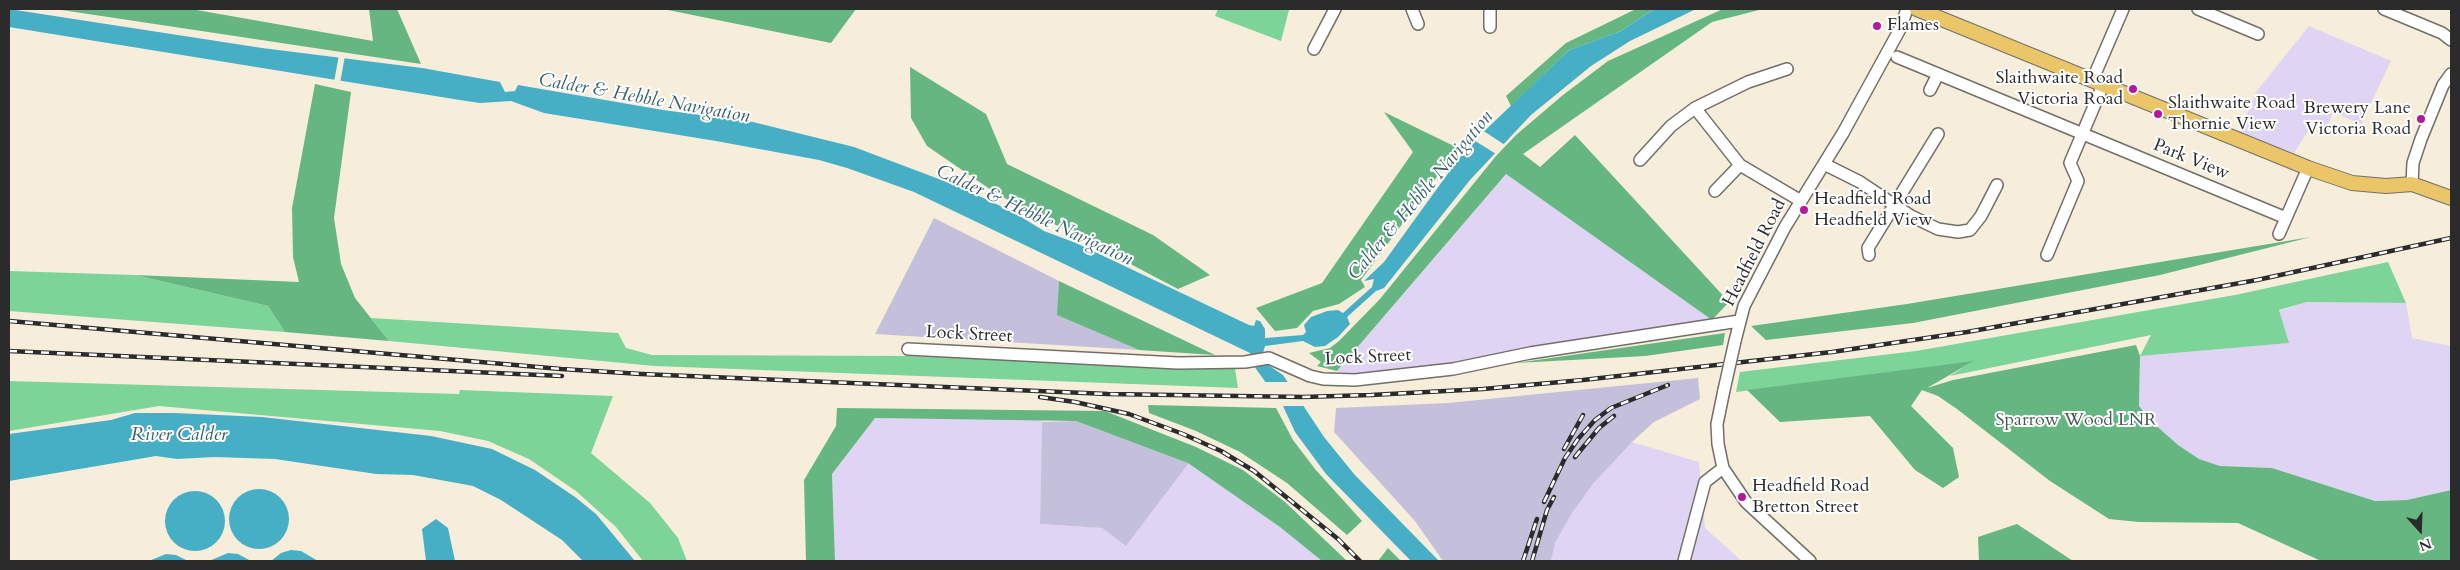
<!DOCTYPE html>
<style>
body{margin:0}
#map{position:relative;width:2460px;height:570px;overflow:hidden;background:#f6eddb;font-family:Cardo,serif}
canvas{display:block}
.frame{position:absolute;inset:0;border:10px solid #2b2b2b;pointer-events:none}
.north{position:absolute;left:2395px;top:505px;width:50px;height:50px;-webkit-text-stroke:4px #fff;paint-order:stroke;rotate:160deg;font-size:14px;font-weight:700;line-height:20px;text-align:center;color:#2b2b2b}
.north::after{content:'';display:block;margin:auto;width:18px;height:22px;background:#2b2b2b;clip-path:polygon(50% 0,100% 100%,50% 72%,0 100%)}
</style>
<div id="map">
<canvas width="2460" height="570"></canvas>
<div class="frame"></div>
<div class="north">N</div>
</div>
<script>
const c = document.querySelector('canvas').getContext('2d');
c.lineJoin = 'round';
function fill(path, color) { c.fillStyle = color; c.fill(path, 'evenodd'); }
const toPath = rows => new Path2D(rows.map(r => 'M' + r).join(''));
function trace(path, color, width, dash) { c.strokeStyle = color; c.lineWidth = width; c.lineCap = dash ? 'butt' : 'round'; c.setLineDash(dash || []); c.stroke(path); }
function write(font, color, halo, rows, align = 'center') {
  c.font = font + ' Cardo,serif'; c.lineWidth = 4; c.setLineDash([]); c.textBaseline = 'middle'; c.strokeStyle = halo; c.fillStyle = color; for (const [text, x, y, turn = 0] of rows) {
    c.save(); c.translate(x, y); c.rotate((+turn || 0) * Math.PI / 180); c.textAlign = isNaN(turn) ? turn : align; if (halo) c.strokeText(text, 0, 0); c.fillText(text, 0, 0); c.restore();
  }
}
fill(toPath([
 [2309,26,2391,61,2361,124,2333,112,2327,127,2314,122,2294,153,2239,134,2256,92],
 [1506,174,1712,320,1427,369,1346,375,1337,371],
 [2307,302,2406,303,2412,338,2451,346,2451,490,2407,500,2375,501,2272,468,2220,466,2199,459,2178,445,2151,421,2139,406,2140,356,2288,343,2279,311],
 [875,418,1042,420,1040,524,1102,528,1126,546,1189,463,1280,527,1322,561,835,561,832,474],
 [1632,442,1699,462,1705,528,1742,561,1551,561,1555,543,1572,513,1593,484]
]), '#e0d4f4');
fill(toPath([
 [934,218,1059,281,1058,315,1139,350,875,334],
 [1698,378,1700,399,1654,422,1632,442,1593,484,1572,513,1555,543,1551,561,1443,561,1415,521,1334,432,1336,408,1448,403],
 [1076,421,1189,463,1126,546,1102,528,1040,524,1042,422]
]), '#c4c0db');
fill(toPath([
 [1218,9,1286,9,1289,10,1281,41,1215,16],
 [2388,262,2406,303,2307,302,2279,310,2289,343,2140,356,2151,335,1950,376,1972,362,1736,392,1740,372,1916,351,2235,295],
 [9,271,135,275,268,306,285,332,9,311],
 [371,318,618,333,626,348,652,355,909,356,1235,369,1238,388,655,366,389,341],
 [9,381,459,394,460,390,613,396,591,453,650,503,678,538,687,561,643,561,616,527,576,491,529,459,488,441,440,431,159,406,9,431]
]), '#7cd499');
fill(toPath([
 [55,9,191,9,373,41,369,9,397,9,421,64],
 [663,9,856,9,831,43],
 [1636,9,1654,9,1621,31,1569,50,1511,106,1506,96,1566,43],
 [1723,9,1763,9,1712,22,1523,154,1540,167,1575,135,1729,302,1712,320,1506,174,1337,371,1317,366,1321,362,1309,353,1330,348,1339,341,1380,299,1496,156,1516,135,1563,95,1608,61],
 [910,67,986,114,1007,164,1153,235,1210,275,1178,289,997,194,927,146,911,118],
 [315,84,351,92,334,218,341,264,355,298,389,341,285,332,268,306,135,275,299,282,293,257,292,208],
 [1384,112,1458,148,1361,280,1365,287,1339,304,1313,311,1297,328,1275,331,1256,308,1322,283,1413,152],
 [2311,237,2160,275,1913,323,1766,340,1751,326,1907,304],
 [1059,281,1215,355,1139,350,1057,315],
 [1725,333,1723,345,1645,356,1516,363],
 [2136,345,2140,356,2139,406,2151,421,2178,445,2199,459,2220,466,2272,468,2375,501,2407,500,2451,490,2451,561,2321,561,2238,523,2139,522,2109,519,2050,481,1957,409,1938,396,1922,390,1911,406,1953,448,1959,477,1943,488,1915,470,1870,416,1780,422,1747,390,1974,361,1927,388,1953,380],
 [1148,405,1276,408,1293,440,1315,469,1362,521,1347,535,1287,483,1240,452,1196,431,1149,413],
 [837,408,1105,411,1196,447,1243,470,1285,502,1347,561,1322,561,1280,527,1188,463,1076,421,875,418,832,474,835,561,806,561,804,480,836,426],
 [2017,524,2073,561,1979,561,1978,537],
 [1388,548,1401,561,1378,561]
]), '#65b681');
fill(toPath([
 [9,9,262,48,422,68,500,82,505,92,515,91,518,85,663,110,753,122,854,147,960,187,1013,212,1044,231,1076,243,1249,325,1254,326,1256,320,1260,321,1265,329,1265,338,1303,335,1306,332,1304,325,1311,317,1327,311,1338,310,1343,313,1372,287,1374,279,1364,281,1384,262,1457,161,1474,141,1569,50,1621,31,1654,9,1696,9,1630,41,1591,66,1531,115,1470,180,1384,288,1376,291,1347,317,1350,324,1338,337,1325,346,1315,347,1303,341,1265,346,1263,353,1265,363,1283,375,1324,437,1354,474,1439,561,1411,561,1326,474,1295,432,1283,406,1256,369,1250,353,914,192,847,168,819,160,716,141,544,113,511,101,480,103,466,101,9,27],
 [135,413,175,413,262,417,431,436,492,449,535,470,575,497,596,514,635,561,583,561,562,540,501,500,473,486,413,475,376,474,275,459,214,457,177,459,156,456,9,481,9,434,111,420],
 '229 519a30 30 0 1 1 60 0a30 30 0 1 1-60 0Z',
 '165 521a30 30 0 1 1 60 0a30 30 0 1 1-60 0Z',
 [436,519,448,528,455,561,426,561,422,529],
 [291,550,301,551,318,561,271,561,281,553],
 [228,553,238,554,251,561,209,561],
 [166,554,176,555,188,561,149,561]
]), '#46afc5');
fill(toPath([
 [339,55,345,56,340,83,334,82],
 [1482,130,1505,145,1496,154,1472,139],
 [1263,382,1291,382,1305,406,1280,406]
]), '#f6eddb');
const minor = toPath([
 [1412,9,1418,24],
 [2198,9,2258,34],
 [2384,9,2442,33,2451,40],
 [1490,27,1490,9],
 [1314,49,1335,9],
 [1897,57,2286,218],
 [2092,81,2123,9],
 [1930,90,1938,74],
 [1695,108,1740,165,1801,201],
 [1640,160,1671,126,1695,108,1748,82,1787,69],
 [1824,164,1860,182,1911,216,1938,229,1958,232,1970,230,1981,216,1997,185],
 [2412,184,2413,163,2421,139,2443,85,2451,74],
 [1715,191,1740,165],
 [2279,234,2308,168],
 [1869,255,1868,248,1938,134],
 [2047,255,2078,181,2070,163,2103,85],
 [1735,341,1744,306,1785,227,1843,133,1900,29,1907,9],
 [908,349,1178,363,1245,362,1269,358,1310,376,1323,379,1355,380,1453,369,1530,353,1739,321],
 [1724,390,1717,424,1718,444,1723,468,1746,502,1810,561],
 [1684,561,1705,482,1723,468]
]);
const major = toPath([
 [1917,9,2308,168,2352,183,2386,186,2412,184,2451,198]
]);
trace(minor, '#726f69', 14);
trace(major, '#726f69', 16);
trace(minor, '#fff', 11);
trace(major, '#eac669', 14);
const rail = toPath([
 [9,321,561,369,641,374,1108,394,1303,397,1371,395,1483,389,1583,380,1832,352,1967,332,2257,280,2451,238],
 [9,351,562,376],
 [1040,397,1075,402,1129,414,1183,434,1221,451,1254,471,1338,539,1360,561],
 [1564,449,1583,415],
 [1575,457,1599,428,1614,416],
 [1544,502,1565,458,1578,439,1595,420,1611,408,1668,385],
 [1523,561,1537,519],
 [1532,561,1547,510,1554,497]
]);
trace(rail, '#2b2b2b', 4.5);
trace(rail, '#fff', 2.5, [8]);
const minorBridge = toPath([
 [1724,390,1735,341]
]);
trace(minorBridge, '#726f69', 14, []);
trace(minorBridge, '#fff', 11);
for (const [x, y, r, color] of [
 [1877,26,5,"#b5179e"],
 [2133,89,5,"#b5179e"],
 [2158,114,5,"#b5179e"],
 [2421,119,5,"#b5179e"],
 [1804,210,5,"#b5179e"],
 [1742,497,5,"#b5179e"]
]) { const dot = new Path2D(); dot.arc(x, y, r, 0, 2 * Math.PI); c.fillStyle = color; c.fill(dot); trace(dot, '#fff', 2); }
write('18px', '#2b2b2b', '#fff', [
 ["Flames",1887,26],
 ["Slaithwaite Road",2123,79,"right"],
 ["Victoria Road",2123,100,"right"],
 ["Slaithwaite Road",2168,104],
 ["Thornie View",2168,125],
 ["Brewery Lane",2411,109,"right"],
 ["Victoria Road",2411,130,"right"],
 ["Headfield Road",1814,200],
 ["Headfield View",1814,221],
 ["Headfield Road",1752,487],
 ["Bretton Street",1752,508]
], 'left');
write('18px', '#2b2b2b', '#fff', [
 ["Park View",2191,160,22],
 ["Headfield Road",1755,253,-63],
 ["Lock Street",969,335,3],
 ["Lock Street",1368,358,-3]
]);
write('18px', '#435e4c', '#fff', [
 ["Sparrow Wood LNR",2076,421]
]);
write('italic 19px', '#366069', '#fff', [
 ["Calder & Hebble Navigation",644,99,10],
 ["Calder & Hebble Navigation",1421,196,-50],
 ["Calder & Hebble Navigation",1034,216,25],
 ["River Calder",179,436]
]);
</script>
